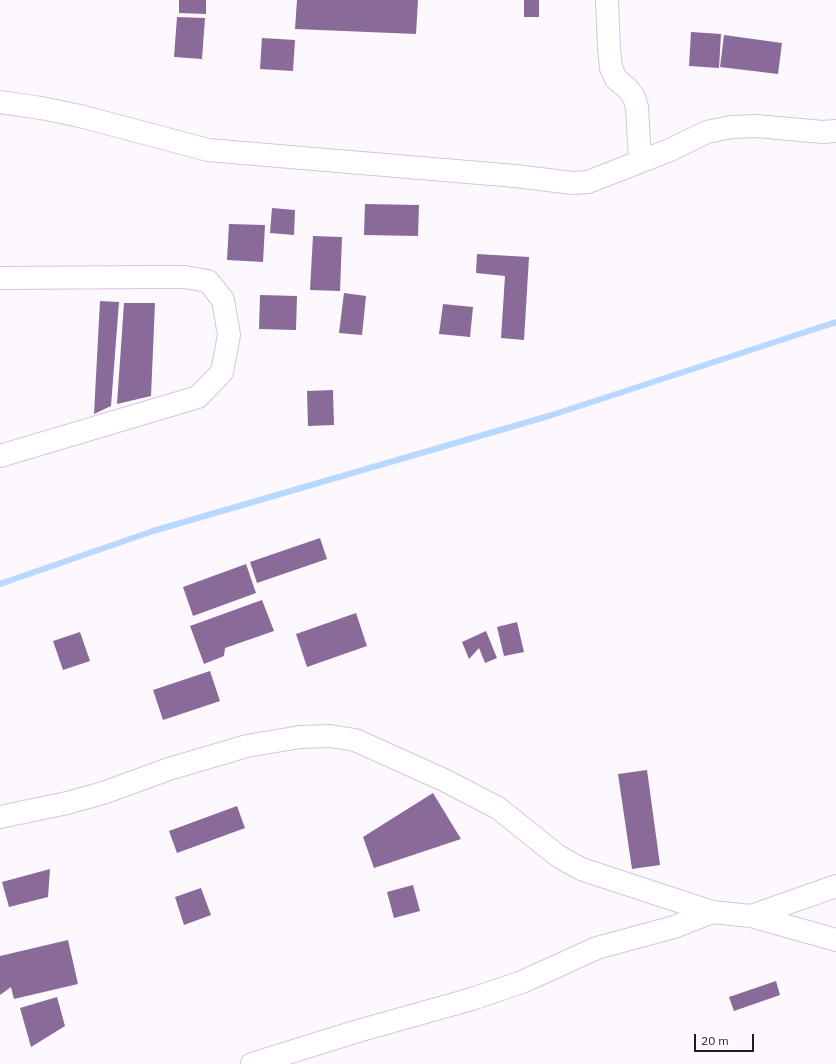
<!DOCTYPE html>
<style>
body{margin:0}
#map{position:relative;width:836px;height:1064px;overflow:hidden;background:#fcf8fe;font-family:"IBM Plex Sans",sans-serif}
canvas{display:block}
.scale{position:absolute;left:694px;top:1034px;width:60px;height:18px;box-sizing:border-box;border:2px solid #231c27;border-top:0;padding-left:5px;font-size:12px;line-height:14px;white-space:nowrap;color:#231c27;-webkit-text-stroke:3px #fff;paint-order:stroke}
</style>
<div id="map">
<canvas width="836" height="1064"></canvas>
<div class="scale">20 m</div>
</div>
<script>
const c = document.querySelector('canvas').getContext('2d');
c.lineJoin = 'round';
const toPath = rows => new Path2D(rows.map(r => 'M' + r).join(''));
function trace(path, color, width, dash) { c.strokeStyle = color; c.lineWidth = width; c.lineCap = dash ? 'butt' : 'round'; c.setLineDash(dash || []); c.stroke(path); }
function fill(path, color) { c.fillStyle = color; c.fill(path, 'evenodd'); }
trace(toPath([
 [0,584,153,531,552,415,836,322]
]), '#b9d8fe', 6);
fill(toPath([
 [179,0,206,0,206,14,179,13],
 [297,0,418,0,416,34,295,29],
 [524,0,539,0,539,17,524,17],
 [177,17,205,18,202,59,174,57],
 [691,32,721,34,719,68,689,66],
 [724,35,782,43,778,74,720,67],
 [262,38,295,40,293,71,260,69],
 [365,204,419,205,418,236,364,235],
 [272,208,295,210,294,235,270,233],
 [229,224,265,225,263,262,227,260],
 [313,236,342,237,340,291,310,290],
 [477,254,529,257,524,340,501,338,505,276,476,273],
 [344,293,366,296,362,335,339,333],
 [260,295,297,296,296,330,259,329],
 [100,301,119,302,111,406,94,414],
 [124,303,155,303,151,396,117,404],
 [443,304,473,307,470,337,439,334],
 [333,390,334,425,308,426,307,391],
 [320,538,327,559,257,583,250,562],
 [246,564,256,593,193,616,183,587],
 [262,600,274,631,225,648,224,656,204,664,190,626],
 [356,613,367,646,307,667,296,634],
 [517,622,524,652,504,656,497,627],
 [486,631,497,658,485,663,479,648,469,659,462,642],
 [80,632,90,661,63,670,53,641],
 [210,671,220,701,163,720,153,690],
 [647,770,660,865,632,869,618,774],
 [433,793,461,839,374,868,363,837],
 [237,806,245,828,177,853,169,831],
 [50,869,48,897,9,907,2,882],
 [413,885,420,911,394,918,387,892],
 [201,888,211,915,184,925,175,897],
 [68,940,78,984,14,999,11,987,0,995,0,956],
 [776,981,780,995,734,1011,729,997],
 [57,997,65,1026,31,1047,20,1008]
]), '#896a99');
const street = toPath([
 [607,0,609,49,611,68,616,79,627,88,634,97,637,107,640,161],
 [0,102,41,108,80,116,208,150,515,176,573,183,588,182,670,150,707,132,731,127,756,126,823,132,836,131],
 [0,278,156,277,184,277,208,281,223,300,229,335,222,372,198,397,0,456],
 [0,817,67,803,103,793,169,769,247,746,300,737,330,736,355,740,444,780,498,808,558,856,581,869,712,912,751,916,836,940],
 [751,916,836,886],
 [252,1064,358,1031,472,999,522,982,597,948,674,927,712,912]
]);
trace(street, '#d7c4e1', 24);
trace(street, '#fff', 22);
</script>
